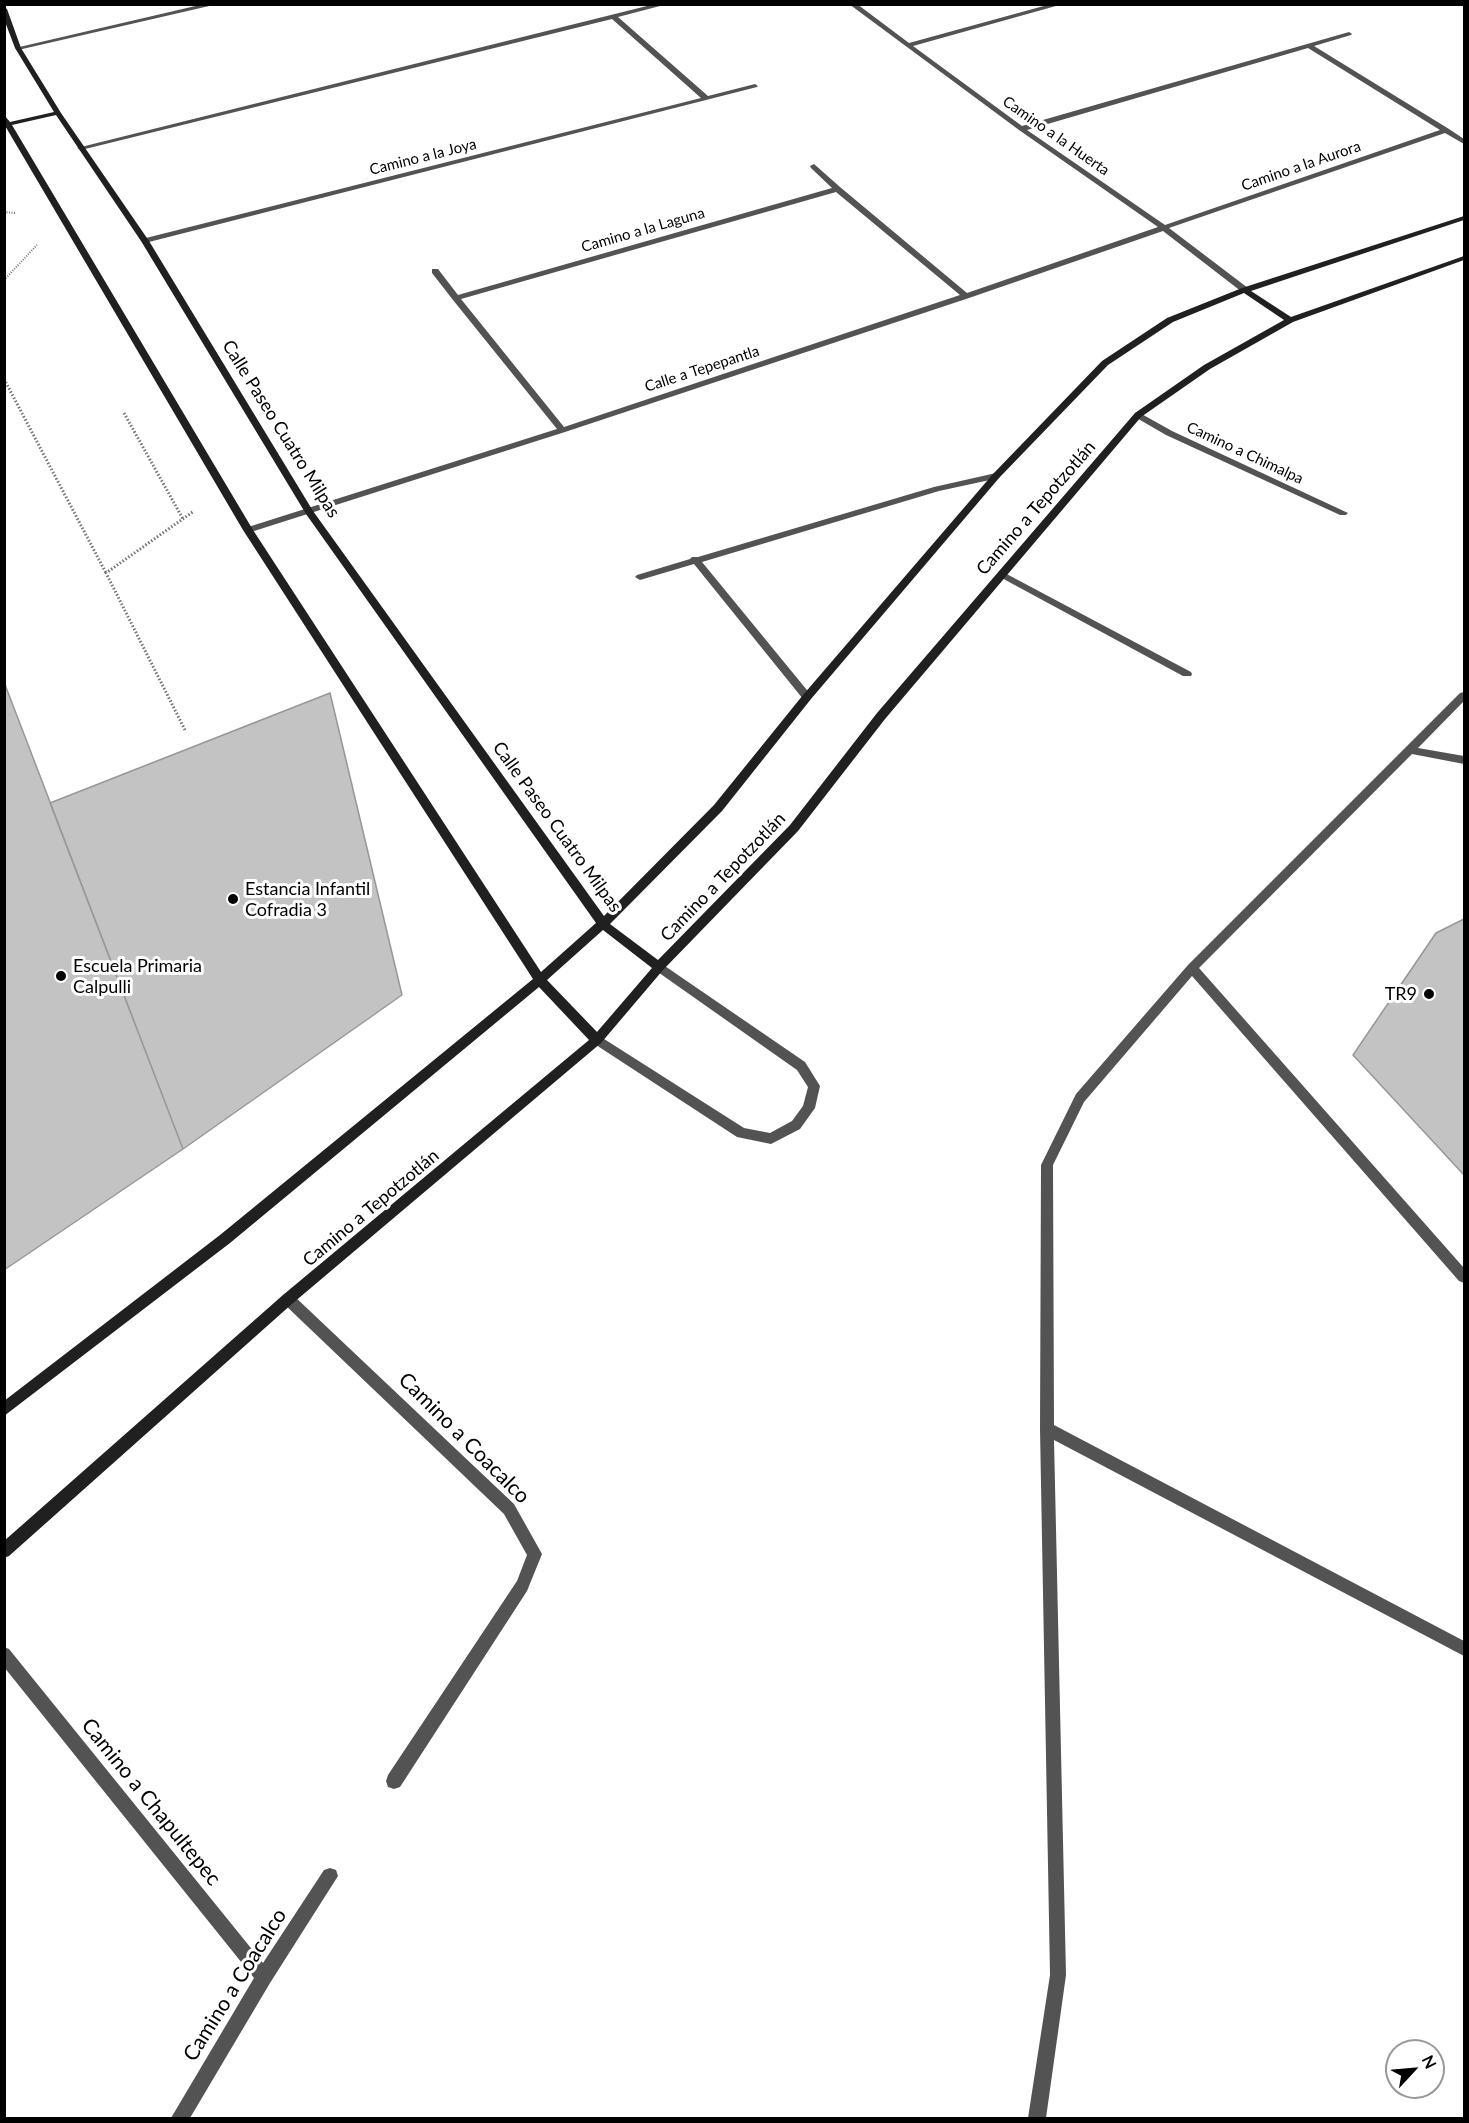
<!DOCTYPE html>
<meta charset="utf-8">
<style>
body{margin:0}
#map{position:relative;width:1469px;height:2123px;overflow:hidden;background:#fff;font-family:Lato,sans-serif}
canvas{display:block}
.frame{position:absolute;inset:0;border:6px solid #000;pointer-events:none}
.north{position:absolute;left:1385px;top:2039px;width:60px;height:60px;box-sizing:border-box;background:#fff;border:2px solid #999;border-radius:50%;rotate:64deg;font-size:16px;font-weight:700;line-height:24px;text-align:center;color:#000}
.north::after{content:'';display:block;margin:auto;width:21px;height:27px;background:#000;clip-path:polygon(50% 0,100% 100%,50% 72%,0 100%)}
</style>
<div id="map">
<canvas width="1469" height="2123"></canvas>
<div class="frame"></div>
<div class="north">N</div>
</div>
<script>
const c = document.querySelector('canvas').getContext('2d');
c.lineJoin = 'round';
function fill(path, color) { c.fillStyle = color; c.fill(path, 'evenodd'); }
const toPath = rows => new Path2D(rows.map(r => 'M' + r).join(''));
function trace(path, color, width, dash) { c.strokeStyle = color; c.lineWidth = width; c.lineCap = dash ? 'butt' : 'round'; c.setLineDash(dash || []); c.stroke(path); }
function write(font, color, halo, rows, align = 'center') {
  c.font = font + ' Lato,sans-serif'; c.lineWidth = 6; c.setLineDash([]); c.textBaseline = 'middle'; c.strokeStyle = halo; c.fillStyle = color; for (const [text, x, y, turn = 0] of rows) {
    c.save(); c.translate(x, y); c.rotate((+turn || 0) * Math.PI / 180); c.textAlign = isNaN(turn) ? turn : align; if (halo) c.strokeText(text, 0, 0); c.fillText(text, 0, 0); c.restore();
  }
}
const building = toPath([
 [4,682,183,1149,4,1270,4,682],
 [330,693,402,995,183,1149,50,803,330,693],
 [1464,919,1464,1175,1353,1055,1436,933,1464,919]
]);
fill(building, '#c3c3c3');
trace(building, '#979797', 1.5);
trace(toPath([
 [4,212,15,213],
 [4,280,37,245]
]), '#757575', 2, [1, 1.5]);
trace(toPath([
 [4,379,106,573],
 [124,413,183,519],
 [185,730,106,573,194,511]
]), '#757575', 3, [1.5, 2]);
fill(toPath([
 [1464,692,1464,701,1418,748,1464,756,1464,764,1412,754,1199,968,1464,1268,1464,1283,1459,1281,1192,976,1084,1102,1053,1165,1054,1425,1464,1641,1464,1656,1054,1440,1066,1975,1046,2118,1028,2118,1050,1975,1040,1429,1041,1165,1076,1094,1188,965,1460,693,1464,692]
]), '#535353');
fill(toPath([
 [204,4,218,4,18,50,15,48,204,4],
 [655,4,660,6,618,17,708,96,755,84,758,86,757,87,145,243,141,241,142,239,701,98,612,19,81,150,77,148,655,4],
 [849,4,857,4,909,43,1051,4,1063,4,913,46,1022,126,1349,32,1352,34,1351,35,1314,46,1449,129,1464,139,1464,144,1445,133,1169,228,1248,288,1248,292,1242,292,1163,231,969,298,565,432,251,532,245,532,245,528,557,429,453,300,432,273,432,269,438,269,458,295,832,188,811,168,810,166,814,164,840,187,967,293,1158,227,1019,130,849,4],
 [1308,48,1440,130,1165,225,1027,130,1308,48],
 [836,192,960,295,564,427,461,299,836,192],
 [1138,412,1172,431,1348,513,1346,515,1340,515,1166,435,1135,417,1135,413,1138,412],
 [996,473,999,474,999,478,939,491,702,562,811,695,811,699,807,700,803,699,694,564,640,580,635,577,637,575,690,559,692,557,698,557,934,487,996,473],
 [1001,571,1191,672,1192,674,1191,676,1183,676,998,576,998,572,1001,571],
 [659,962,805,1062,820,1086,815,1108,800,1129,771,1144,737,1137,593,1043,591,1040,593,1037,601,1037,744,1128,770,1133,792,1121,803,1106,808,1087,797,1070,655,970,653,967,655,964,659,962],
 [288,1293,293,1295,514,1504,542,1554,527,1591,400,1787,394,1789,388,1787,386,1781,388,1775,517,1581,527,1555,504,1514,283,1303,281,1299,283,1295,288,1293],
 [4,1647,9,1649,263,1963,324,1870,330,1868,336,1870,338,1876,270,1983,190,2118,171,2118,254,1978,4,1667,4,1647]
]), '#535353');
fill(toPath([
 [4,7,7,9,21,48,61,113,149,241,313,511,604,916,714,805,803,695,993,474,1102,361,1167,318,1242,288,1464,216,1464,220,1251,291,1291,317,1464,256,1464,260,1293,322,1210,369,1141,417,885,719,798,831,663,970,601,1043,293,1303,9,1556,4,1558,4,1541,283,1295,589,1040,539,987,230,1243,4,1416,4,1401,220,1235,533,979,243,530,4,124,4,115,10,122,54,112,15,48,4,19,4,7],
 [56,115,141,241,306,514,596,923,541,972,253,530,12,125,56,115],
 [1244,293,1284,320,1204,365,1135,413,877,713,790,825,658,960,610,924,722,811,811,699,999,478,1108,365,1173,322,1244,293],
 [603,930,652,968,597,1032,547,980,603,930]
]), '#202020');
for (const [x, y, r, color] of [
 [233,899,6,"#000"],
 [61,976,6,"#000"],
 [1429,994,6,"#000"]
]) { const dot = new Path2D(); dot.arc(x, y, r, 0, 2 * Math.PI); c.fillStyle = color; c.fill(dot); trace(dot, '#fff', 2); }
write('15px', '#000', '#fff', [
 ["Camino a la Huerta",1056,136,35],
 ["Camino a la Joya",423,157,-14],
 ["Camino a la Aurora",1301,166,-19],
 ["Camino a la Laguna",643,230,-16],
 ["Calle a Tepepantla",702,369,-18],
 ["Camino a Chimalpa",1245,453,25]
]);
write('18px', '#000', '#fff', [
 ["Calle Paseo Cuatro Milpas",281,429,58],
 ["Camino a Tepotzotlán",1036,508,-49],
 ["Calle Paseo Cuatro Milpas",557,827,54],
 ["Camino a Tepotzotlán",723,877,-46],
 ["Camino a Tepotzotlán",371,1208,-40]
]);
write('18px', '#000', '#fff', [
 ["Estancia Infantil",245,889],
 ["Cofradia 3",245,910],
 ["Escuela Primaria",73,966],
 ["Calpulli",73,987],
 ["TR9",1417,994,"right"]
], 'left');
write('21px', '#000', '#fff', [
 ["Camino a Coacalco",464,1438,45],
 ["Camino a Chapultepec",151,1802,51],
 ["Camino a Coacalco",235,1985,-58]
]);
</script>
